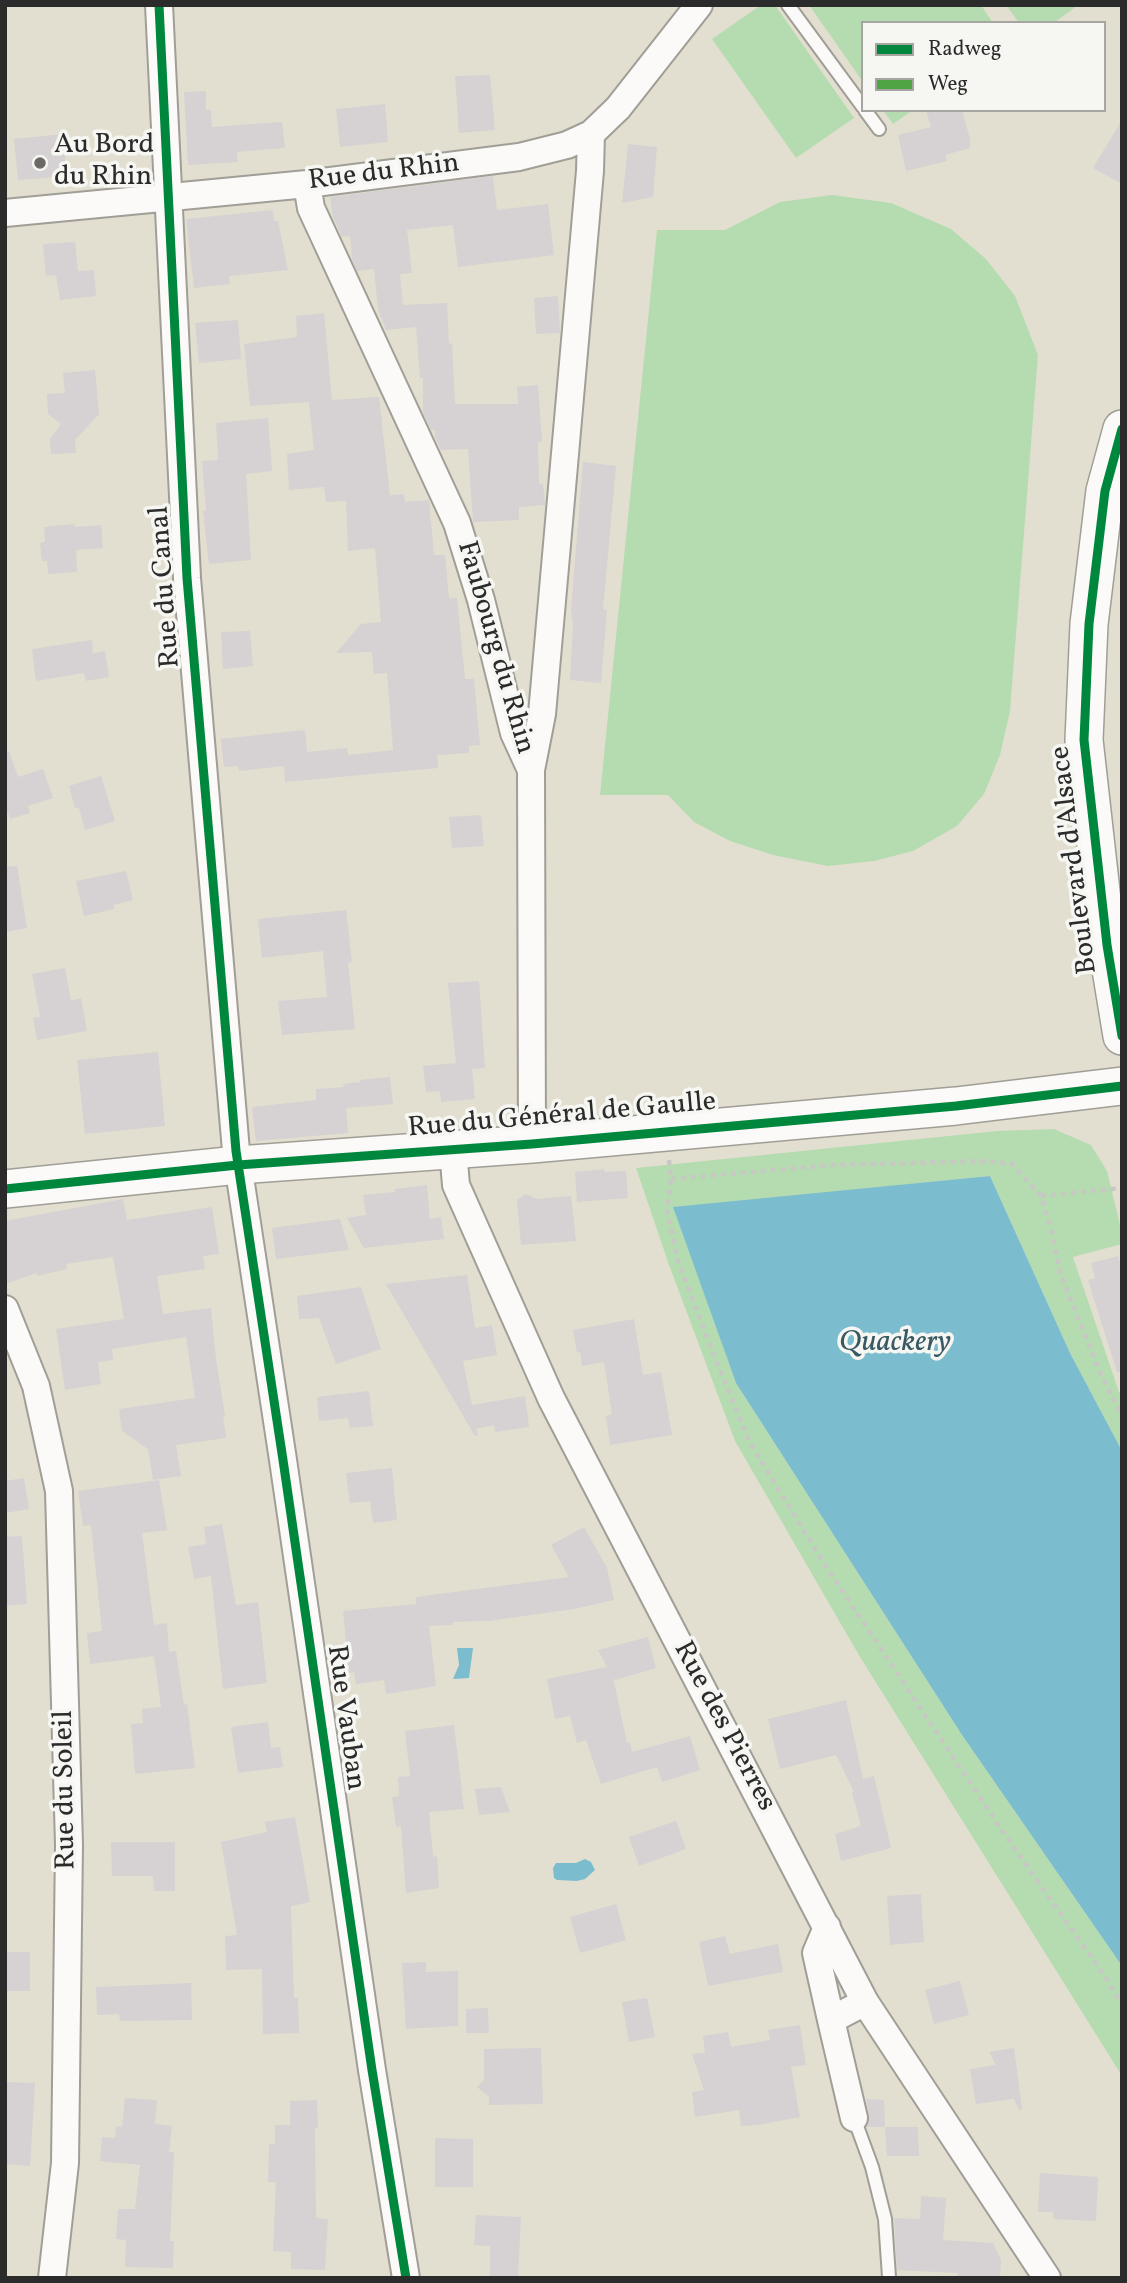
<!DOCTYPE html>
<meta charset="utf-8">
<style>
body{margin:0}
#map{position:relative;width:1127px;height:2283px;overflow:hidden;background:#e2dfd0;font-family:Vollkorn,serif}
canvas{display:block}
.frame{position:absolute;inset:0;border:7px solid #2b2b2b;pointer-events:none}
.legend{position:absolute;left:861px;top:21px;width:245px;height:91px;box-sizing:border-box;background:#f6f6f2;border:2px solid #a5a5a2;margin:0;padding:9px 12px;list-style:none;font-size:21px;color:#2b2b2b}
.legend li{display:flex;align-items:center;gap:14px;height:35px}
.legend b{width:35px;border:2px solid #a5a5a2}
</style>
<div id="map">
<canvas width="1127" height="2283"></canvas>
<div class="frame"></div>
<ul class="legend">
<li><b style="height:9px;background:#00873e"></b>Radweg</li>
<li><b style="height:9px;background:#51a443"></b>Weg</li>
</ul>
</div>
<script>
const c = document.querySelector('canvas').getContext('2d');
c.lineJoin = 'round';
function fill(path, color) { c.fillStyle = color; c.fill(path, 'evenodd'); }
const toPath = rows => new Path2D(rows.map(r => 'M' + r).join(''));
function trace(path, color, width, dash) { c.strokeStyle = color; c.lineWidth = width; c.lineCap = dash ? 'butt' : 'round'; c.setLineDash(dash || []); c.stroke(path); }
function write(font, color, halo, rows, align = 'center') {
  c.font = font + ' Vollkorn,serif'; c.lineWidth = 7; c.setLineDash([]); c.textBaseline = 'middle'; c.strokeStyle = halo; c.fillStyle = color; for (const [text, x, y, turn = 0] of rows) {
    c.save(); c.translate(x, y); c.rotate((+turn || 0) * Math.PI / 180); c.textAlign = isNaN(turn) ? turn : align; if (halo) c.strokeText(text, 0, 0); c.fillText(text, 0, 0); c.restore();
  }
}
fill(toPath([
 [761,5,775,5,854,118,796,158,712,39],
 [809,5,981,5,993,23,863,23,863,82],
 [1006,5,1078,5,1054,23,1019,23],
 [883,110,913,110,893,124],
 [832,195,891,203,951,229,986,259,1015,296,1038,355,1010,711,1000,755,984,794,957,826,913,851,874,861,828,866,773,855,730,841,694,822,668,795,600,795,657,230,725,230,780,202],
 [1054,1129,1091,1145,1107,1171,1122,1233,1122,1244,1073,1257,1119,1392,1122,1392,1122,1451,1070,1353,990,1176,674,1208,736,1383,962,1735,1122,1966,1122,2076,860,1657,735,1441,669,1265,636,1168,997,1131]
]), '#b5dcb0');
fill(toPath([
 [990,1176,1070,1353,1122,1451,1122,1966,962,1735,736,1383,673,1207],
 [457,1648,473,1648,469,1678,453,1679,459,1665],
 [585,1859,591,1862,595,1870,585,1879,577,1881,557,1880,554,1878,553,1868,556,1863,576,1863]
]), '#7bbdcf');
fill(toPath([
 [490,75,495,130,459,133,455,76],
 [206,91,206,110,211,110,212,127,282,122,285,148,237,152,238,162,188,165,184,92],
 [385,104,388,142,340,147,336,109],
 [926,110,962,110,970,139,970,148,945,155,947,161,906,171,898,135,931,127],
 [1122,120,1122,184,1093,168],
 [63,134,67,176,18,180,14,139],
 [628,144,657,147,653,197,622,203],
 [493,176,497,210,548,204,554,255,458,267,453,225,407,230,412,273,400,274,403,305,447,303,449,344,452,343,455,404,518,404,517,387,538,385,542,442,538,442,539,484,543,483,545,505,519,507,519,520,473,522,468,449,441,450,435,437,435,430,431,430,423,412,423,378,420,378,416,327,386,330,378,309,374,269,357,271,352,259,350,236,342,237,333,217,330,197],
 [273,210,274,221,278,221,288,270,229,276,230,284,194,288,186,219],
 [75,242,78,271,94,270,96,296,60,300,56,275,46,276,43,244],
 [558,296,560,333,536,334,534,298],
 [324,313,332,400,379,397,390,495,404,494,405,502,429,500,434,555,445,555,449,598,457,598,465,679,474,679,480,745,469,746,469,753,437,755,438,768,285,782,284,766,239,771,238,766,224,767,221,739,305,730,307,752,347,748,348,755,393,750,387,673,374,674,372,652,336,653,361,624,381,622,375,548,348,551,346,501,326,502,324,487,289,490,287,454,314,450,309,402,250,406,244,344,297,337,296,316],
 [238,320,241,359,199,363,195,323],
 [95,370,99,414,75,440,76,453,51,454,50,439,61,424,48,414,47,394,65,393,63,373],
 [268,418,272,471,246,474,251,560,209,564,203,511,206,511,202,461,218,460,216,423],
 [583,462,616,466,603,609,607,610,601,683,570,680,573,625,571,610],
 [74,524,75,527,101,525,103,548,76,550,77,572,48,574,47,561,42,561,40,543,45,542,44,527],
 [250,631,253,666,223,669,221,632],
 [92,640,93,653,105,651,109,677,86,681,84,673,36,681,32,649],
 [9,751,18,777,43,769,53,798,28,806,30,813,10,819,8,812,5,813,5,752],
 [101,776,115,821,85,830,79,808,75,808,69,786],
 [481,815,484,846,452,848,449,817],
 [17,866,27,928,5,932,5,867],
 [126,871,133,900,113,905,114,909,84,916,76,881],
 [346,910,352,962,348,963,355,1029,282,1035,278,1001,327,997,323,951,262,958,258,919],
 [65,968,71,1001,81,998,87,1031,37,1040,33,1018,40,1017,32,974],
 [479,981,485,1068,472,1069,475,1099,441,1102,440,1091,426,1092,423,1066,456,1063,448,983],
 [158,1052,165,1126,85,1134,77,1060],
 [390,1077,393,1104,346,1108,348,1133,256,1141,252,1107,316,1100,316,1089,344,1087,343,1084,360,1082,360,1080],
 [604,1169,605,1172,626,1171,628,1198,577,1202,575,1172],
 [427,1185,430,1219,441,1217,444,1239,364,1248,347,1218,366,1215,363,1195,395,1192,395,1189],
 [526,1194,537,1199,571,1196,576,1241,521,1245,517,1200],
 [123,1199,127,1220,212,1207,219,1254,203,1256,205,1269,157,1276,163,1314,211,1308,216,1359,225,1416,223,1417,226,1438,176,1445,181,1476,153,1480,148,1449,122,1431,119,1409,195,1398,186,1337,112,1349,113,1360,98,1362,101,1384,65,1390,56,1329,124,1319,113,1257,66,1264,67,1269,37,1276,37,1273,5,1284,5,1221],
 [340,1219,349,1250,276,1259,272,1228],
 [1118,1256,1122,1268,1122,1372,1117,1372,1088,1280,1095,1278,1091,1263],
 [467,1275,475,1328,492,1325,497,1355,463,1361,472,1405,525,1396,529,1427,495,1432,494,1425,476,1429,478,1435,475,1436,386,1284],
 [361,1287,381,1349,336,1364,319,1318,299,1319,297,1296],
 [634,1319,643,1375,661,1372,672,1435,610,1445,606,1416,612,1414,604,1362,582,1366,580,1352,577,1353,573,1330],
 [369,1391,373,1426,350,1428,348,1418,319,1421,317,1397],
 [392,1468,397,1520,373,1523,370,1501,350,1503,346,1473],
 [24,1478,29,1509,5,1513,5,1481],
 [159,1480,167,1530,142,1533,154,1625,167,1623,169,1652,176,1651,184,1705,187,1704,195,1768,135,1774,131,1724,143,1723,142,1709,161,1707,154,1656,90,1664,87,1633,102,1631,91,1525,83,1526,78,1491],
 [222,1524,236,1605,258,1602,267,1683,223,1689,211,1576,194,1579,188,1547,206,1544,204,1527],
 [584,1527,607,1568,614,1600,574,1609,488,1621,453,1622,453,1625,429,1626,436,1686,386,1694,384,1680,356,1684,354,1672,349,1673,343,1611,416,1604,416,1597,569,1577,551,1545],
 [22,1536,27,1604,5,1606,5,1537],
 [648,1637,656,1668,615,1680,613,1677,627,1743,630,1742,632,1752,690,1736,700,1770,662,1782,657,1767,601,1784,586,1740,577,1743,570,1716,555,1719,547,1679,607,1667,598,1650],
 [846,1700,863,1779,874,1776,891,1848,841,1861,835,1834,861,1826,852,1793,854,1792,836,1755,780,1769,768,1719],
 [268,1722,271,1748,280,1747,283,1767,238,1773,231,1727],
 [454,1725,464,1809,429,1812,433,1857,437,1856,439,1888,406,1893,401,1826,396,1827,392,1797,399,1796,398,1777,410,1776,405,1731],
 [501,1787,510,1812,479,1815,475,1789],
 [295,1817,310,1902,291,1906,294,1998,298,1998,299,2033,263,2034,262,1969,226,1970,225,1936,237,1935,221,1842,267,1832,265,1822],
 [676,1821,686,1849,639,1866,629,1837],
 [111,1842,175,1842,175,1891,154,1891,153,1876,112,1876],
 [921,1894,924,1942,890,1945,887,1896],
 [616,1904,626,1940,580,1953,570,1917],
 [725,1936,730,1954,778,1944,783,1972,708,1986,699,1942],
 [5,1952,30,1952,30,1991,5,1991],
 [426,1962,426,1972,458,1971,458,2026,406,2029,402,1963],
 [960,1981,969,2015,934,2024,925,1990],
 [191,1983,192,2020,120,2021,119,2014,97,2015,96,1987],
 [647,1998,655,2037,629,2042,622,2002],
 [488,2008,489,2033,466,2033,466,2009],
 [800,2025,806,2065,791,2067,800,2117,758,2125,741,2126,739,2110,695,2117,692,2092,704,2090,692,2054,705,2053,703,2036,728,2032,731,2047,770,2040,768,2030],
 [541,2048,543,2104,489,2105,489,2097,477,2087,484,2080,484,2049],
 [1014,2048,1022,2109,1019,2110,1014,2099,976,2104,970,2069,996,2065,989,2052],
 [5,2082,35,2083,30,2166,5,2164],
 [125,2098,157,2100,155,2124,172,2126,169,2152,174,2152,170,2241,174,2241,173,2268,125,2267,126,2240,116,2239,118,2209,135,2209,140,2165,100,2161,102,2137,115,2138,116,2126,122,2127],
 [866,2099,884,2100,885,2127,867,2127,869,2115],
 [317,2100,318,2127,315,2128,316,2218,328,2219,325,2270,291,2269,291,2252,273,2251,276,2182,268,2182,269,2144,275,2144,275,2125,290,2125,290,2101],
 [885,2127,918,2127,919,2156,887,2156],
 [435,2138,473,2139,473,2187,435,2187],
 [1040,2173,1098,2177,1096,2221,1054,2219,1053,2212,1038,2212],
 [921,2196,946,2198,943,2240,993,2243,1001,2260,1000,2278,958,2278,958,2273,897,2270,894,2218,920,2219],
 [476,2215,521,2217,518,2278,490,2278,490,2246,474,2245]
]), '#d6d1d2');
const lane = toPath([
 [788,5,863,107],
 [865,110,879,129],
 [854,2118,872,2167,885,2219,889,2277]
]);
const street = toPath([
 [159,5,187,578,236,1151,283,1460,372,2070,406,2278],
 [307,184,311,208,457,523,481,600,514,733,531,770,532,1144],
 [5,213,307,184,519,157,567,145,591,134,618,108,699,5],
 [531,770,542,714,590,171,591,134],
 [453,1150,456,1185,551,1398,865,2002,1047,2278],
 [5,1309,36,1386,59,1491,69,1845,65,2163,52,2278],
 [827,1927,816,1953,831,2020,865,2002],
 [831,2020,854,2118]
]);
const secondary = toPath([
 [1122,429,1105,491,1089,624,1084,740,1107,945,1122,1036],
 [5,1189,238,1165,532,1144,956,1106,1122,1086]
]);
trace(lane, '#a09e96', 16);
trace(street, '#a09e96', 30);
trace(secondary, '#a09e96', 40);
trace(toPath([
 [669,1160,671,1179,667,1210,678,1261,715,1358,750,1443,825,1565,1007,1838,1109,1982,1122,2006],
 [671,1179,833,1165,989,1161,1012,1164,1041,1196,1052,1233,1061,1275,1101,1375,1122,1416],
 [1041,1196,1122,1188]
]), '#c8c7c4', 4.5, [5, 5]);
trace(lane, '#fbfaf8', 12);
trace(street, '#fbfaf8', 26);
trace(secondary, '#fbfaf8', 37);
trace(toPath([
 [889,2278,889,2277]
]), '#51a443', 7, [14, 7]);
trace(toPath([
 [159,5,187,578,236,1151,283,1460,372,2070,406,2278],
 [1122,429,1105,491,1089,624,1084,740,1107,945,1122,1036],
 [5,1189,238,1165,532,1144,956,1106,1122,1086]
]), '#00873e', 9);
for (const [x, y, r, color] of [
 [40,163,7,"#6b6a65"]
]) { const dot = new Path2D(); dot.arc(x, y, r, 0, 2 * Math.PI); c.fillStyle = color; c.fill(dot); trace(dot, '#f6f6f2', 2.5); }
write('28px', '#2b2b2b', '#f6f6f2', [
 ["Au Bord",54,147],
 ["du Rhin",54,179]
], 'left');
write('28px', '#2b2b2b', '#f6f6f2', [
 ["Rue du Rhin",384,174,-7],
 ["Rue du Canal",167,587,-94],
 ["Faubourg du Rhin",494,648,74],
 ["Boulevard d'Alsace",1076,860,-97],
 ["Rue du Général de Gaulle",562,1117,-5],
 ["Rue Vauban",344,1718,82],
 ["Rue des Pierres",723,1727,62],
 ["Rue du Soleil",67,1790,-91]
]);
write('italic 30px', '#385964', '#f6f6f2', [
 ["Quackery",895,1344]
]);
</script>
